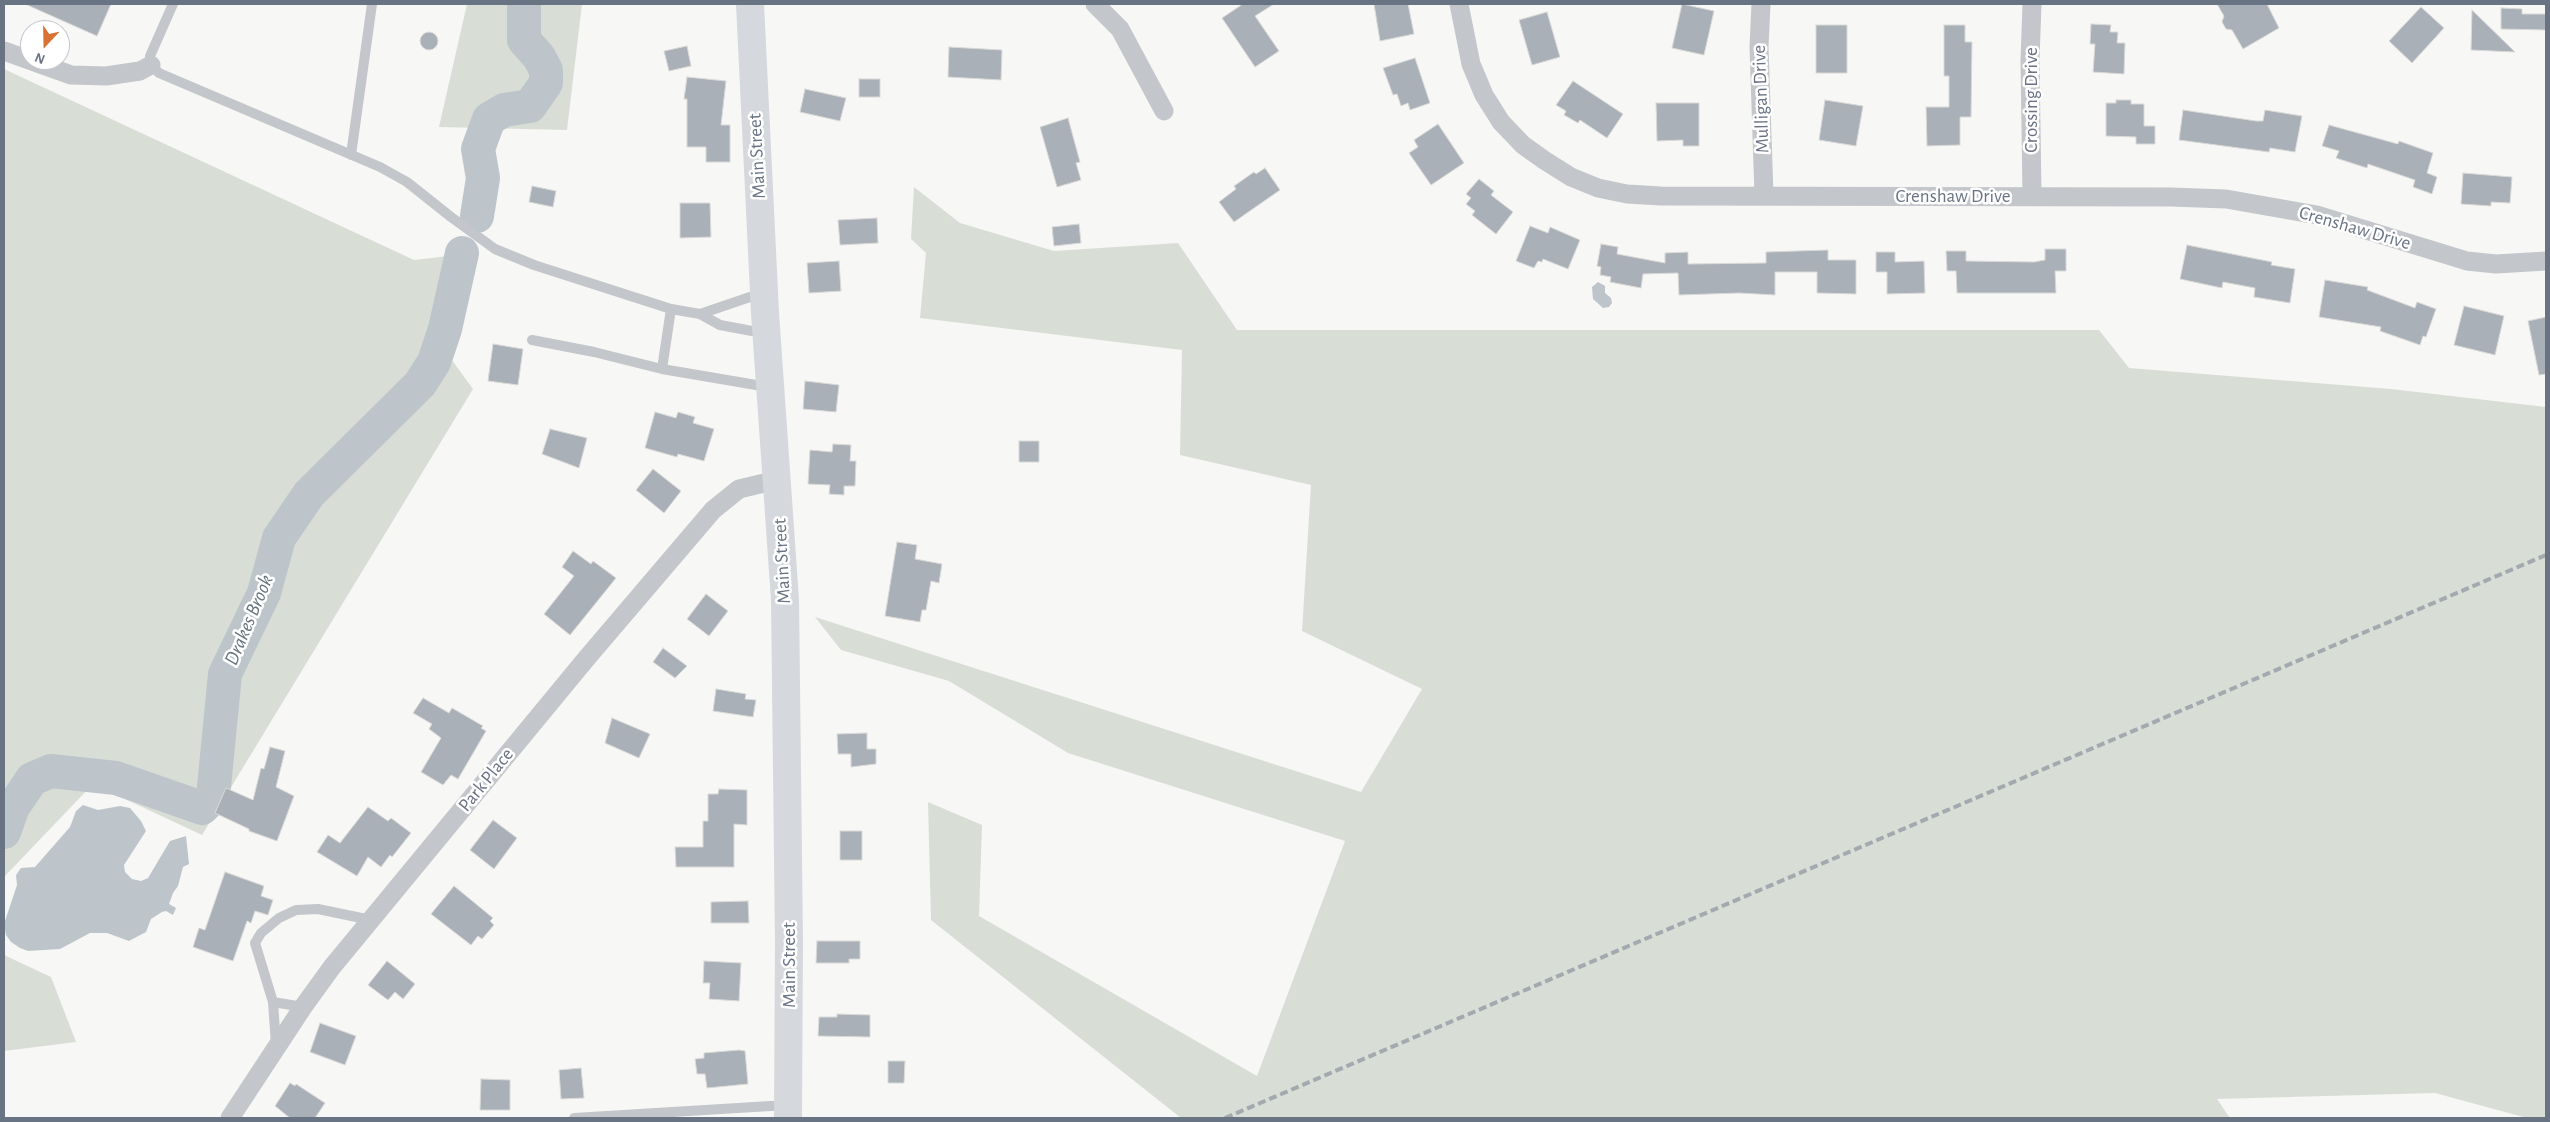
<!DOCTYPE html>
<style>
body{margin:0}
#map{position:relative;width:2550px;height:1122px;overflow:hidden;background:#f7f7f5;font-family:"Alegreya Sans",sans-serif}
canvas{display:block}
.frame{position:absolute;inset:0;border:5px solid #687384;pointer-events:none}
.north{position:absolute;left:20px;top:20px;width:50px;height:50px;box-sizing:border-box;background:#fff;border:1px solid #c3c7ce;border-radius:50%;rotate:201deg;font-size:14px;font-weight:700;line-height:20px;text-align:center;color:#687384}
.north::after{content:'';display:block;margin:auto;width:18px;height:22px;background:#d87334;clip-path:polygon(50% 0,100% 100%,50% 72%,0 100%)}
</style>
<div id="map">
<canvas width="2550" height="1122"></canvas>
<div class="frame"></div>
<div class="north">N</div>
</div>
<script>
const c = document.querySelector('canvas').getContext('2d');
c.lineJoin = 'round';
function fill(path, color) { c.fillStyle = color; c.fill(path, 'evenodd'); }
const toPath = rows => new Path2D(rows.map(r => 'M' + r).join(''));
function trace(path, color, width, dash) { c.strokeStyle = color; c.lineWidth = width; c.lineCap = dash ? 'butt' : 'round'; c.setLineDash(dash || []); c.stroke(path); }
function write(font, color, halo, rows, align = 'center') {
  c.font = font + ' "Alegreya Sans",sans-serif'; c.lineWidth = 5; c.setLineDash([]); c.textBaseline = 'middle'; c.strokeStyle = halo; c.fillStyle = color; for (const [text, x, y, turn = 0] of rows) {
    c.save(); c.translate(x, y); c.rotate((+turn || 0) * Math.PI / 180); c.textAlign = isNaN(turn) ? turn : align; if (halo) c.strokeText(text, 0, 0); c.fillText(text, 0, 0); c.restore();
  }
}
fill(toPath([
 [467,4,582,4,567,130,439,127],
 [4,69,414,260,458,255,438,341,473,389,202,835,93,784,4,877],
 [914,187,960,223,1054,251,1178,243,1237,330,2099,330,2129,368,2391,389,2546,407,2546,1118,2527,1118,2435,1093,2217,1099,2230,1118,1181,1118,931,920,928,802,982,825,979,916,1257,1076,1345,841,1068,753,949,681,841,650,815,617,1361,792,1422,689,1302,631,1311,485,1180,455,1182,350,920,318,926,253,911,239],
 [4,955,51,977,76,1042,4,1051]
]), '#d8ded6');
fill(toPath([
 [1598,282,1605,286,1605,293,1611,298,1612,303,1609,307,1603,308,1593,299,1592,287],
 [83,805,98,810,120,806,130,808,141,821,146,831,124,865,125,872,132,879,141,881,148,878,170,841,186,836,189,864,183,867,178,886,173,893,169,904,176,908,173,915,166,911,162,912,151,919,146,932,129,941,107,933,90,933,60,949,28,951,20,948,11,942,6,935,4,924,17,885,16,875,21,868,35,867,70,827,76,811]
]), '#bdc5cb');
trace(toPath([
 [477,216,483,178,478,149,489,119,504,110,530,106,546,83,546,70,539,57,524,40,524,4],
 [4,832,13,807,32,779,51,771,116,778,202,808,213,797,225,674,264,593,279,538,309,494,420,384,434,362,445,329,462,253]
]), '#bdc5cb', 34);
const building = toPath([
 [25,4,111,4,97,36,25,4],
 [1243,4,1274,4,1255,16,1279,51,1255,67,1222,18,1243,4],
 [1374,4,1408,4,1414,34,1380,41,1374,4],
 [1682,4,1714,11,1704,55,1672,48,1682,4],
 [2217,4,2267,4,2279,28,2243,49,2232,30,2226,29,2222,22,2224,16,2217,4],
 [2421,7,2444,28,2412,63,2389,41,2421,7],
 [2501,8,2522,9,2522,14,2546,14,2546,30,2501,29,2501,8],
 [2472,10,2515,52,2471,50,2472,10],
 [1547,12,1560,57,1532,65,1519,20,1547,12],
 [2091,24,2111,25,2110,32,2118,32,2117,43,2125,43,2124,74,2093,72,2095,44,2090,44,2091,24],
 [1816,25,1847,25,1847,73,1816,73,1816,25],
 [1944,25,1965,25,1965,42,1972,42,1971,117,1960,117,1960,145,1927,146,1926,107,1949,107,1949,76,1944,76,1944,25],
 '420 41a9 9 0 1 1 18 0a9 9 0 1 1-18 0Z',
 [687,46,691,66,669,71,664,51,687,46],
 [949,47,1002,50,1001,80,948,77,949,47],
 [1415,58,1430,103,1410,110,1408,103,1401,106,1397,94,1393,95,1383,68,1415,58],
 [687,77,726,81,721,125,730,125,730,162,706,162,706,147,687,147,687,99,684,99,687,77],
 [859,79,880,79,880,97,859,97,859,79],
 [1573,81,1623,114,1607,138,1580,120,1578,123,1564,115,1566,111,1556,105,1573,81],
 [805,89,846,98,840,121,800,112,805,89],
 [1825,100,1863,106,1856,146,1819,140,1825,100],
 [2116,100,2131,100,2131,104,2144,104,2144,126,2155,126,2155,144,2136,144,2136,137,2106,136,2106,103,2116,103,2116,100],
 [1656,103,1699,103,1699,146,1683,146,1683,140,1657,141,1656,103],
 [2183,110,2256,121,2263,121,2265,110,2302,116,2295,152,2270,148,2269,152,2179,140,2183,110],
 [1068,118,1080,162,1076,163,1081,180,1057,187,1040,127,1068,118],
 [1438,124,1464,163,1431,185,1409,153,1418,147,1414,140,1438,124],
 [2329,125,2398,144,2399,141,2433,153,2427,173,2437,177,2432,194,2413,187,2415,180,2368,164,2367,168,2336,158,2339,151,2322,146,2329,125],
 [1265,168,1280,190,1234,222,1219,202,1236,189,1234,186,1254,172,1256,174,1265,168],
 [2463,173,2512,177,2510,203,2491,202,2491,206,2461,204,2463,173],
 [1479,179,1494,191,1491,195,1513,212,1496,234,1472,215,1475,211,1466,204,1471,198,1466,194,1479,179],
 [532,186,556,191,553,207,529,202,532,186],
 [680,203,710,203,711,237,680,238,680,203],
 [877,218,878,243,840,245,838,220,877,218],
 [1079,224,1081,243,1054,246,1052,227,1079,224],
 [1530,226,1548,233,1550,227,1580,240,1568,269,1543,259,1542,262,1538,261,1534,268,1516,261,1530,226],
 [1601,244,1618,247,1617,254,1665,263,1665,253,1688,252,1688,264,1766,263,1766,252,1828,250,1828,260,1856,260,1856,294,1817,293,1817,272,1775,272,1775,295,1739,293,1679,295,1678,273,1643,274,1641,288,1610,282,1611,277,1600,275,1601,267,1597,266,1601,244],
 [2187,245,2272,262,2271,265,2295,269,2290,303,2254,297,2255,288,2223,282,2222,288,2180,279,2187,245],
 [2045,249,2066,249,2066,271,2055,271,2056,293,1957,293,1956,271,1947,271,1946,251,1966,251,1966,261,2034,262,2045,260,2045,249],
 [1876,252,1895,252,1895,262,1924,261,1925,293,1887,294,1887,272,1876,272,1876,252],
 [839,261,841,291,809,293,807,263,839,261],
 [2325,280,2368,287,2367,290,2415,308,2417,302,2436,309,2426,337,2423,336,2420,345,2380,331,2381,327,2319,317,2325,280],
 [2464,306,2504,316,2495,355,2454,345,2464,306],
 [2546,317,2546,374,2539,375,2528,321,2546,317],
 [493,344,523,349,518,385,488,381,493,344],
 [805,381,839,385,836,412,803,409,805,381],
 [655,412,676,418,678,412,695,417,693,423,714,429,704,461,678,454,677,457,645,448,655,412],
 [550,429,587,438,579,468,542,454,550,429],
 [1019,441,1039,441,1039,462,1019,462,1019,441],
 [833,444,851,445,850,461,856,461,855,486,844,486,844,495,829,494,830,485,808,484,810,450,832,452,833,444],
 [653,469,681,491,664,513,636,490,653,469],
 [897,542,917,545,915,559,942,564,939,583,931,581,926,610,922,610,920,622,885,616,897,542],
 [573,551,591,564,593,561,616,578,570,635,544,614,574,576,562,567,573,551],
 [706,594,728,611,709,636,687,619,706,594],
 [663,648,687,666,675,678,653,662,663,648],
 [716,689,746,694,745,699,756,700,753,717,713,711,716,689],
 [423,698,449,713,452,708,483,726,481,728,486,731,458,779,451,775,443,785,421,772,441,738,429,729,432,724,413,713,423,698],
 [612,718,650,734,639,758,605,743,612,718],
 [867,733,867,749,876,749,876,764,851,767,851,754,838,754,837,734,867,733],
 [270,747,285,751,276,787,294,796,277,841,249,831,249,829,215,813,226,788,253,800,261,768,264,769,270,747],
 [719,789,747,790,747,825,734,824,734,867,676,867,675,847,703,847,703,821,708,821,708,794,718,794,719,789],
 [368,807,388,821,391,818,411,833,392,857,390,855,381,867,368,857,357,876,317,852,328,835,340,843,368,807],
 [493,820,517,838,494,869,470,850,493,820],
 [840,831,862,831,862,860,840,860,840,831],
 [225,872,264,886,261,896,273,900,268,915,255,911,251,923,247,921,233,961,193,947,199,928,205,930,225,872],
 [454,886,493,918,490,921,494,925,482,939,478,936,471,945,431,914,454,886],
 [748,901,749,923,711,923,711,902,748,901],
 [817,941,860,941,860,959,849,959,849,963,816,963,817,941],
 [387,961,415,984,403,999,395,992,388,1000,368,985,387,961],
 [704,961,741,963,739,1001,709,999,710,983,703,983,704,961],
 [837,1014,870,1015,870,1037,818,1036,819,1017,837,1017,837,1014],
 [320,1023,356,1036,345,1065,310,1052,320,1023],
 [739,1050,745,1051,748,1084,707,1088,705,1074,697,1074,695,1059,704,1058,704,1053,739,1050],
 [888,1061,905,1061,904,1083,888,1083,888,1061],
 [581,1068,584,1098,561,1099,559,1070,581,1068],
 [481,1079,510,1080,510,1110,480,1110,481,1079],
 [290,1083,295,1086,296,1084,325,1103,315,1118,290,1118,275,1106,290,1083]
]);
fill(building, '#aab0b7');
trace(building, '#d9d9d7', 1);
trace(toPath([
 [173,4,150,56,151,65,159,73,380,167,407,182,451,217,495,249,534,265,671,309,700,314,720,325,752,331,765,331],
 [351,155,372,4],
 [700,314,750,297,764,297],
 [532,340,594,352,662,369,768,387],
 [662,369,671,309],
 [273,1002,303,1007],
 [276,1045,273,1002,255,943,261,933,279,918,296,910,318,909,371,920],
 [574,1118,787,1105]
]), '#c3c6ca', 10);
trace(toPath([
 [1095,4,1120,29,1164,111],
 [1459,4,1471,64,1484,95,1501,122,1523,145,1544,160,1571,177,1598,188,1627,194,1661,196,2171,197,2226,199,2317,215,2467,261,2496,264,2546,261],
 [1761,4,1759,47,1764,195],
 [4,51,71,75,106,76,140,71,151,65],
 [2032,196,2030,60,2032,4],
 [230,1118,303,1007,332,967,586,659,713,510,739,489,777,480]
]), '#c3c6ca', 19);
trace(toPath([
 [750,4,765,313,785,600,789,942,788,1118]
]), '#d5d8dc', 28);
trace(toPath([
 [1225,1118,2546,555]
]), '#a4a8af', 4, [8, 4]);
write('19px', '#687384', '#fff', [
 ["Mulligan Drive",1761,99,-92],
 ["Crossing Drive",2031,100,-90],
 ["Main Street",757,156,-93],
 ["Crenshaw Drive",1953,196],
 ["Crenshaw Drive",2355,228,16],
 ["Main Street",782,561,-93],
 ["Park Place",486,780,-51],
 ["Main Street",789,965,-90]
]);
write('italic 20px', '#64747f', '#fff', [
 ["Drakes Brook",249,620,-67]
]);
</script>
